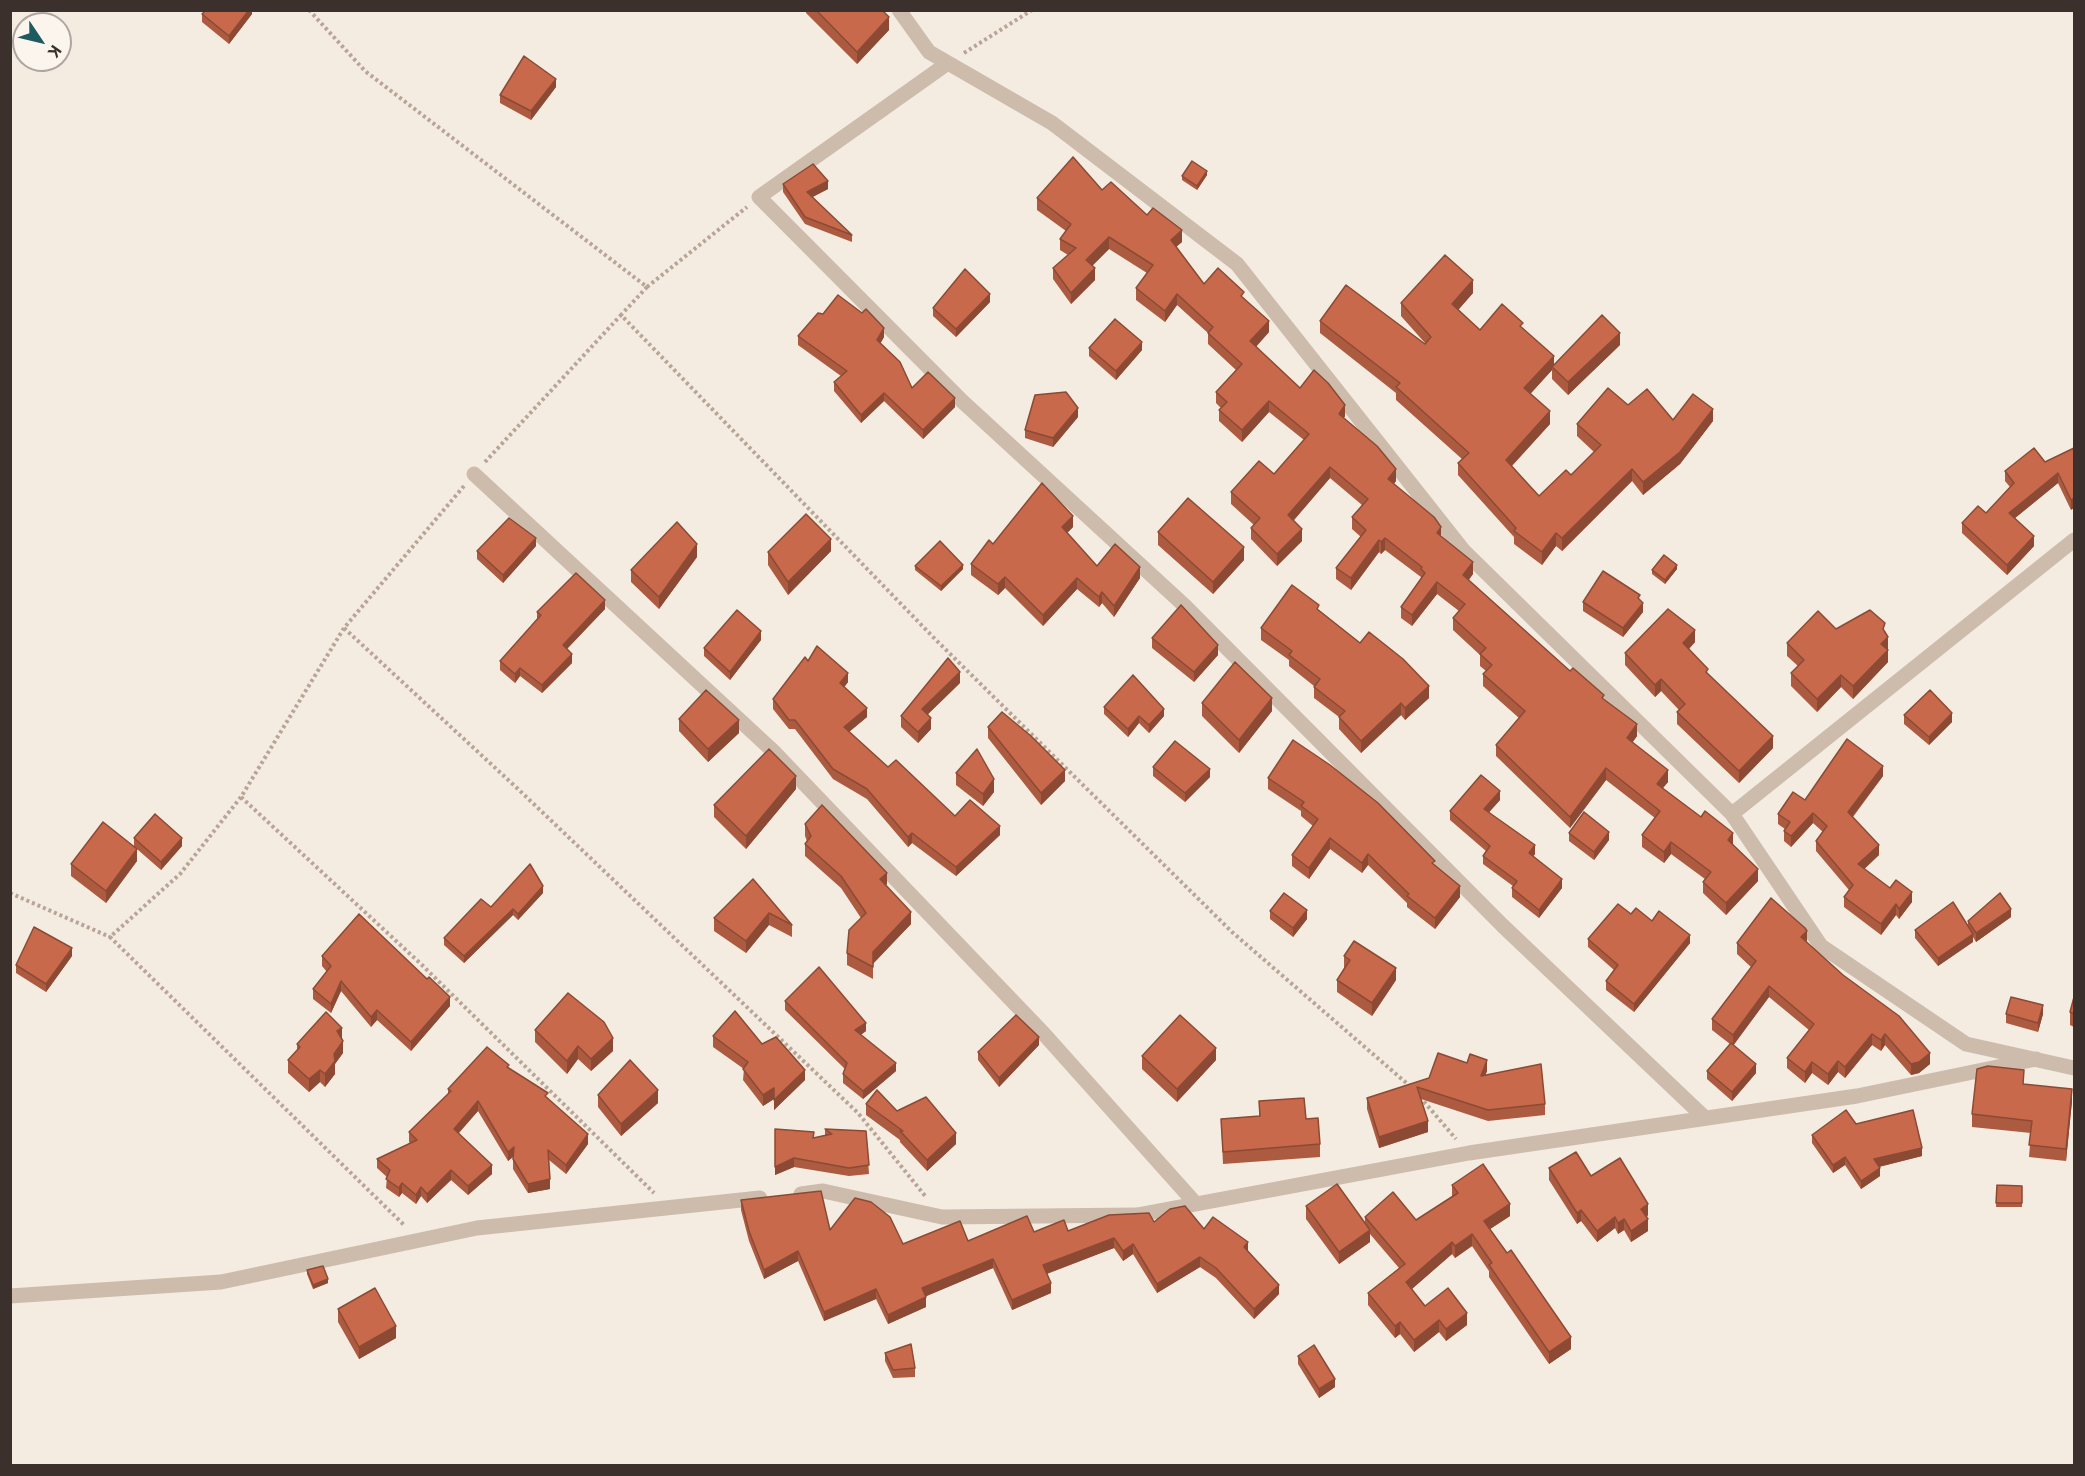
<!DOCTYPE html>
<style>
body{margin:0}
#map{position:relative;width:2085px;height:1476px;overflow:hidden;background:#f4ebe1;font-family:"Noto Sans",sans-serif}
canvas{display:block}
.frame{position:absolute;inset:0;border:12px solid #3b302b;pointer-events:none}
.north{position:absolute;left:12px;top:12px;width:60px;height:60px;box-sizing:border-box;background:#fbf5ee;border:2px solid #aea6a0;border-radius:50%;rotate:125deg;font-size:16px;font-weight:700;line-height:24px;text-align:center;color:#3b302b}
.north::after{content:'';display:block;margin:auto;width:21px;height:27px;background:#1f5a5e;clip-path:polygon(50% 0,100% 100%,50% 72%,0 100%)}
</style>
<div id="map">
<canvas width="2085" height="1476"></canvas>
<div class="frame"></div>
<div class="north">K</div>
</div>
<script>
const c = document.querySelector('canvas').getContext('2d');
c.lineJoin = 'round';
const toPath = rows => new Path2D(rows.map(r => 'M' + r).join(''));
function trace(path, color, width, dash) { c.strokeStyle = color; c.lineWidth = width; c.lineCap = dash ? 'butt' : 'round'; c.setLineDash(dash || []); c.stroke(path); }
function fill(path, color) { c.fillStyle = color; c.fill(path, 'evenodd'); }
trace(toPath([
 [309,10,365,71,647,287,747,207],
 [964,53,1032,10],
 [647,287,621,315,935,639,1232,932,1411,1087],
 [485,462,621,315],
 [464,486,344,628,518,789,858,1113,926,1197],
 [344,628,241,797,422,965,654,1193],
 [241,797,180,874,110,937,404,1225],
 [10,893,110,937],
 [1420,1097,1456,1139]
]), '#b9a596', 4, [3, 3]);
trace(toPath([
 [899,10,929,52,1052,123,1237,264,1463,550,1732,814,1821,946,1966,1044,2074,1068],
 [948,63,759,197,962,401,1185,606,1503,926,1705,1118],
 [474,474,773,751,1044,1034,1196,1204],
 [1732,814,2074,540],
 [801,1194,823,1191,942,1217,1137,1215,1469,1153,1857,1096,2036,1059],
 [10,1296,221,1282,477,1228,760,1198]
]), '#cdbbac', 15);
fill(toPath([
 [252,10,252,14,229,44,202,22,202,14],
 [806,10,882,10,889,30,857,64,806,13],
 [556,87,531,120,500,103,500,95],
 [1207,175,1197,190,1182,180,1182,176],
 [783,184,828,189,812,197,852,235,852,242,805,224,783,192],
 [1102,190,1147,215,1182,242,1176,247,1204,284,1244,298,1269,332,1256,347,1300,388,1345,416,1344,418,1396,481,1394,484,1441,536,1473,574,1469,580,1570,671,1604,700,1637,736,1632,743,1668,782,1663,788,1733,844,1733,845,1758,881,1726,915,1703,893,1703,882,1705,879,1671,854,1664,863,1642,847,1642,835,1655,818,1606,780,1570,828,1496,756,1496,745,1519,718,1483,686,1483,674,1486,671,1480,666,1480,655,1453,630,1453,618,1459,611,1437,594,1412,626,1401,618,1401,607,1421,579,1421,577,1385,550,1381,554,1379,552,1351,590,1336,579,1336,568,1361,537,1352,529,1352,517,1362,505,1330,478,1293,521,1302,541,1277,566,1251,539,1251,528,1254,525,1231,504,1231,492,1274,474,1304,440,1269,412,1242,442,1219,421,1219,410,1221,408,1216,403,1216,392,1236,370,1208,344,1208,333,1177,305,1165,322,1136,300,1136,288,1147,273,1109,249,1092,266,1095,280,1071,304,1053,279,1053,268,1068,255,1060,250,1060,239,1066,231,1037,210,1037,198],
 [1473,293,1458,310,1480,330,1523,328,1554,365,1620,345,1568,395,1552,379,1552,370,1530,394,1550,424,1512,466,1539,496,1571,475,1594,452,1577,436,1577,424,1628,405,1673,420,1713,421,1680,464,1643,495,1632,481,1562,551,1556,546,1542,565,1514,544,1514,537,1458,475,1458,463,1462,459,1396,400,1396,393,1320,333,1320,321,1425,344,1425,343,1401,316,1401,303],
 [990,302,956,337,933,316,933,308],
 [798,336,884,337,880,344,912,388,955,407,923,439,884,401,861,423,834,391,834,382,841,376,798,345],
 [1089,348,1142,350,1116,380,1089,356],
 [1078,417,1053,447,1025,438,1025,430],
 [2074,448,2071,510,2058,483,2015,518,2034,546,2007,575,1962,533,1962,523,1986,513,2010,487,2005,481,2005,471,2045,462],
 [1073,527,1067,533,1097,566,1140,578,1114,617,1102,603,1099,607,1077,589,1043,626,1005,588,998,595,971,575,971,564,993,544],
 [1158,532,1244,560,1213,594,1158,545],
 [536,546,503,583,477,559,477,551],
 [831,551,788,595,768,565,768,552],
 [697,557,659,609,631,582,631,570],
 [915,566,963,569,941,591,915,570],
 [1677,569,1665,584,1652,574,1652,570],
 [1640,600,1643,612,1623,637,1583,611,1583,602],
 [605,609,567,649,572,663,542,693,520,676,515,683,500,670,500,661,537,619,537,612],
 [1319,610,1429,698,1405,720,1401,715,1361,753,1339,729,1339,717,1314,698,1314,686,1289,666,1289,660,1261,640,1261,628],
 [1836,629,1885,631,1888,637,1888,662,1853,699,1841,687,1817,712,1791,686,1791,673,1798,666,1787,656,1787,643],
 [1152,638,1218,655,1194,682,1152,648],
 [761,640,730,680,704,656,704,648],
 [1695,642,1689,649,1708,675,1773,748,1739,783,1677,724,1677,712,1679,710,1661,691,1655,697,1625,665,1625,653],
 [808,661,848,682,844,687,867,717,849,732,888,767,955,816,1000,835,956,876,912,843,908,847,867,799,833,779,795,729,789,729,773,709,773,699],
 [960,683,928,714,931,729,918,743,901,727,901,716],
 [1202,703,1272,711,1239,753,1202,716],
 [1104,707,1164,716,1149,733,1139,723,1128,737,1104,714],
 [1904,715,1952,722,1929,745,1904,724],
 [679,719,739,733,708,762,679,731],
 [988,727,1065,781,1041,805,988,738],
 [1153,767,1210,777,1185,802,1153,776],
 [956,773,994,792,983,806,956,785],
 [1883,776,1853,817,1879,855,1864,869,1890,888,1912,902,1899,919,1896,915,1881,935,1844,907,1844,897,1849,890,1816,851,1816,841,1823,832,1813,823,1791,847,1784,841,1784,831,1785,829,1778,824,1778,814,1805,800],
 [1268,778,1435,865,1460,897,1435,929,1407,907,1407,903,1368,865,1362,873,1330,849,1309,879,1292,866,1292,855,1313,826,1301,816,1301,811,1268,789],
 [796,789,746,849,714,817,714,805],
 [1500,800,1489,812,1535,854,1533,856,1562,888,1539,918,1512,897,1512,888,1513,886,1483,864,1483,856,1486,851,1450,820,1450,811],
 [805,824,887,884,886,885,911,924,873,963,873,979,847,965,847,953,861,918,841,888,805,856,805,844,807,841,805,836],
 [1569,833,1609,840,1594,860,1569,841],
 [134,838,182,846,161,870,137,849,137,861,106,903,71,876,71,864,134,846],
 [753,879,792,925,792,937,769,925,746,953,714,931,714,918],
 [543,893,518,920,513,915,464,963,444,945,444,938,491,907],
 [1270,911,1307,919,1293,937,1270,919],
 [1631,914,1652,921,1690,943,1634,1012,1606,990,1606,981,1614,970,1588,947,1588,939],
 [2011,917,1976,942,1973,937,1973,942,1938,966,1915,938,1915,930,1968,926,1968,921],
 [1806,942,1930,1064,1919,1073,1911,1075,1885,1045,1881,1051,1872,1045,1845,1078,1838,1072,1828,1085,1812,1073,1805,1083,1787,1068,1787,1058,1809,1030,1769,997,1733,1045,1756,1073,1732,1101,1707,1079,1707,1071,1730,1044,1712,1030,1712,1019,1751,967,1737,954,1737,943],
 [72,956,46,992,16,973,16,965],
 [322,956,450,1006,411,1051,377,1020,371,1027,341,991,331,1013,313,999,313,989,327,972,322,966],
 [1344,956,1396,980,1372,1016,1337,992,1337,980,1344,968],
 [2074,997,2074,1038,2074,1027,2070,1025,2070,1012],
 [785,1001,866,1031,861,1035,896,1071,863,1099,843,1083,843,1074,845,1069,785,1010],
 [2006,1014,2043,1014,2038,1032,2006,1023],
 [535,1030,613,1051,591,1071,578,1059,567,1074,535,1042],
 [713,1036,762,1044,805,1080,774,1110,774,1099,763,1106,743,1080,744,1069,713,1047],
 [342,1038,343,1053,335,1064,335,1074,325,1087,320,1082,309,1092,288,1073,288,1060,297,1051,297,1044],
 [1039,1045,999,1087,978,1060,978,1052],
 [1142,1056,1216,1060,1177,1102,1142,1069],
 [509,1069,548,1098,588,1144,566,1174,549,1160,550,1189,528,1193,513,1169,513,1157,508,1161,478,1111,459,1133,492,1174,468,1195,451,1180,427,1203,421,1196,416,1204,402,1193,399,1197,386,1188,387,1177,377,1168,377,1159,410,1143,409,1142,409,1132,448,1094,448,1089],
 [1487,1071,1485,1075,1545,1104,1545,1115,1488,1121,1421,1099,1428,1132,1379,1148,1367,1109,1367,1098],
 [2024,1084,2072,1101,2066,1161,2029,1157,2031,1133,1972,1127,1972,1114],
 [598,1095,658,1103,621,1136,598,1107],
 [1259,1101,1306,1119,1320,1144,1320,1157,1223,1164,1221,1119,1259,1116],
 [866,1104,956,1144,927,1171,900,1142,900,1140,866,1115],
 [1856,1124,1922,1156,1879,1167,1880,1176,1861,1189,1845,1165,1833,1173,1812,1143,1812,1135],
 [775,1129,814,1138,825,1135,825,1129,866,1131,869,1174,849,1176,794,1167,775,1175],
 [1549,1168,1591,1176,1648,1215,1647,1217,1648,1231,1631,1242,1624,1230,1618,1234,1615,1228,1597,1242,1581,1221,1577,1224,1549,1180],
 [1452,1185,1510,1216,1490,1229,1571,1349,1549,1364,1489,1277,1489,1271,1472,1246,1455,1258,1452,1254,1412,1289,1425,1306,1467,1325,1446,1341,1439,1332,1414,1352,1400,1334,1395,1338,1368,1305,1368,1293,1399,1268,1370,1234,1370,1242,1339,1264,1306,1219,1306,1206,1365,1223,1365,1217,1416,1220,1452,1196],
 [1997,1185,2022,1186,2022,1207,1996,1207],
 [741,1200,830,1230,903,1244,968,1241,1034,1232,1068,1231,1154,1222,1204,1229,1248,1251,1279,1294,1254,1319,1216,1278,1200,1267,1157,1293,1133,1254,1123,1261,1114,1248,1047,1274,1051,1293,1012,1310,993,1268,926,1296,926,1307,888,1324,876,1299,824,1321,798,1261,764,1279,749,1241,741,1210],
 [307,1270,328,1283,313,1289,307,1274],
 [338,1309,396,1338,359,1359,338,1322],
 [885,1353,915,1368,915,1377,893,1378,885,1361],
 [1298,1356,1335,1387,1319,1398,1298,1364]
]), '#ac5a40');
fill(toPath([
 [249,10,252,10,252,14,229,44,229,36],
 [889,17,889,30,857,64,857,52],
 [556,79,556,87,531,120,531,111],
 [1207,171,1207,175,1197,190,1197,186],
 [828,181,828,189,807,200,807,192],
 [1182,230,1182,242,1171,251,1171,240],
 [1109,237,1109,249,1086,272,1086,260],
 [1095,268,1095,280,1071,304,1071,293],
 [1473,280,1473,293,1452,317,1452,304],
 [990,294,990,302,956,337,956,329],
 [1177,294,1177,305,1165,322,1165,311],
 [1269,321,1269,332,1250,353,1250,341],
 [884,328,884,337,877,349,877,340],
 [1620,333,1620,345,1568,395,1568,382],
 [1142,342,1142,350,1116,380,1116,371],
 [1554,356,1554,368,1552,367,1552,370,1524,401,1524,388],
 [884,393,884,401,861,423,861,415],
 [955,398,955,407,923,439,923,430],
 [1269,401,1269,412,1242,442,1242,430],
 [1345,405,1345,416,1339,426,1339,414],
 [1078,408,1078,417,1053,447,1053,438],
 [1713,409,1713,421,1680,464,1643,495,1643,482],
 [1550,411,1550,424,1506,472,1506,460],
 [1330,467,1330,478,1288,527,1288,515],
 [1396,469,1396,481,1388,490,1388,479],
 [1632,469,1632,481,1562,551,1562,538],
 [2058,473,2058,483,2009,523,2009,513],
 [2074,498,2074,508,2071,510,2071,500],
 [1073,516,1073,527,1062,538,1062,527],
 [1441,527,1441,538,1437,533],
 [1302,529,1302,541,1277,566,1277,554],
 [1556,533,1556,546,1542,565,1542,552],
 [2034,536,2034,546,2007,575,2007,565],
 [536,538,536,546,503,583,503,575],
 [1385,538,1385,550,1381,554,1381,542],
 [831,539,831,551,788,595,788,582],
 [1379,540,1379,552,1351,590,1351,578],
 [697,544,697,557,659,609,659,597],
 [1244,547,1244,560,1213,594,1213,582],
 [1473,562,1473,574,1463,586,1463,575],
 [963,565,963,569,941,591,941,586],
 [1677,565,1677,569,1665,584,1665,580],
 [1140,567,1140,578,1114,617,1114,606],
 [1005,577,1005,588,998,595,998,584],
 [1077,578,1077,589,1043,626,1043,615],
 [1437,582,1437,594,1412,626,1412,615],
 [1102,592,1102,603,1099,607,1099,597],
 [605,600,605,609,563,653,563,645],
 [1643,603,1643,612,1623,637,1623,628],
 [1695,630,1695,642,1683,655,1683,643],
 [761,631,761,640,730,680,730,672],
 [1888,637,1888,662,1853,699,1853,686,1881,644],
 [1218,645,1218,655,1194,682,1194,672],
 [572,654,572,663,542,693,542,685],
 [520,668,520,676,515,683,515,674],
 [960,672,960,683,922,720,922,709],
 [848,673,848,682,840,693,840,683],
 [1841,675,1841,687,1817,712,1817,699],
 [1661,679,1661,691,1655,697,1655,685],
 [1429,686,1429,698,1405,720,1405,708],
 [1272,698,1272,711,1239,753,1239,740],
 [1401,703,1401,715,1361,753,1361,741],
 [867,708,867,717,844,736,844,727],
 [1164,709,1164,716,1149,733,1149,725],
 [1952,713,1952,722,1929,745,1929,737],
 [1139,716,1139,723,1128,737,1128,729],
 [931,718,931,729,918,743,918,732],
 [739,720,739,733,708,762,708,749],
 [1637,724,1637,736,1627,750,1627,738],
 [1773,736,1773,748,1739,783,1739,771],
 [1883,766,1883,776,1848,822,1848,812],
 [1606,768,1606,780,1570,828,1570,817],
 [1210,769,1210,777,1185,802,1185,793],
 [1065,770,1065,781,1041,805,1041,793],
 [1668,770,1668,782,1657,795,1657,784],
 [796,776,796,789,746,849,746,836],
 [994,779,994,792,983,806,983,794],
 [1500,791,1500,800,1484,818,1484,809],
 [1813,813,1813,823,1791,847,1791,836],
 [1000,826,1000,835,956,876,956,867],
 [1609,832,1609,840,1594,860,1594,852],
 [912,833,912,843,908,847,908,837],
 [1733,833,1733,844,1728,852,1728,840],
 [182,838,182,846,161,870,161,862],
 [1330,838,1330,849,1309,879,1309,868],
 [1671,842,1671,854,1664,863,1664,852],
 [1535,845,1535,854,1529,862,1529,853],
 [1879,845,1879,855,1858,875,1858,864],
 [137,849,137,861,106,903,106,891],
 [1368,854,1368,865,1362,873,1362,863],
 [1758,869,1758,881,1726,915,1726,903],
 [887,873,887,884,880,890,880,879],
 [1562,879,1562,888,1539,918,1539,910],
 [543,886,543,893,518,920,518,914],
 [1460,886,1460,897,1435,929,1435,918],
 [1912,892,1912,902,1899,919,1899,909],
 [1896,904,1896,915,1881,935,1881,924],
 [513,909,513,915,464,963,464,956],
 [2011,909,2011,917,1976,942,1976,933],
 [1307,910,1307,919,1293,937,1293,928],
 [911,912,911,924,873,964,873,952],
 [769,913,769,925,746,953,746,941],
 [1807,931,1807,942,1801,937],
 [1973,934,1973,942,1938,966,1938,958],
 [1690,935,1690,943,1634,1012,1634,1004],
 [72,948,72,956,46,992,46,984],
 [1396,968,1396,980,1372,1016,1372,1003],
 [341,981,341,991,331,1013,331,1004],
 [1769,986,1769,997,1733,1046,1733,1035],
 [450,997,450,1006,411,1051,411,1042],
 [2043,1005,2043,1014,2038,1032,2038,1023],
 [377,1010,377,1020,371,1027,371,1017],
 [866,1023,866,1031,855,1038,855,1030],
 [342,1028,342,1041,337,1031],
 [1872,1034,1872,1045,1845,1078,1845,1067],
 [1885,1034,1885,1045,1881,1051,1881,1040],
 [1039,1037,1039,1045,999,1087,999,1078],
 [613,1038,613,1051,591,1071,591,1059],
 [343,1041,343,1053,335,1064,335,1074,325,1087,325,1074,334,1054],
 [578,1046,578,1059,567,1074,567,1061],
 [1216,1048,1216,1060,1177,1102,1177,1089],
 [1930,1053,1930,1064,1919,1073,1911,1075,1911,1064],
 [1487,1060,1487,1071,1481,1087,1481,1076],
 [1838,1061,1838,1072,1828,1085,1828,1074],
 [1812,1062,1812,1073,1805,1083,1805,1072],
 [896,1063,896,1071,863,1099,863,1091],
 [1756,1064,1756,1073,1732,1101,1732,1092],
 [320,1070,320,1082,309,1092,309,1079],
 [805,1070,805,1080,774,1110,774,1100],
 [774,1088,774,1099,763,1106,763,1095],
 [2072,1089,2072,1101,2066,1161,2066,1149],
 [658,1090,658,1103,621,1136,621,1124],
 [478,1101,478,1111,454,1138,454,1129],
 [1428,1121,1428,1132,1379,1148,1379,1137],
 [956,1133,956,1144,927,1171,927,1160],
 [588,1134,588,1144,566,1174,566,1165],
 [514,1147,514,1156,508,1161,508,1152],
 [1922,1148,1922,1156,1874,1168,1874,1159],
 [1845,1157,1845,1165,1833,1173,1833,1165],
 [794,1158,794,1167,775,1175,775,1167],
 [492,1165,492,1174,468,1195,468,1186],
 [1880,1168,1880,1176,1861,1189,1861,1181],
 [451,1170,451,1180,427,1203,427,1194],
 [550,1179,550,1189,528,1193,528,1184],
 [402,1183,402,1193,399,1197,399,1188],
 [421,1187,421,1196,416,1204,416,1195],
 [1510,1204,1510,1216,1484,1233,1484,1221],
 [1648,1204,1648,1215,1641,1220,1641,1209],
 [1581,1210,1581,1221,1577,1224,1577,1213],
 [1615,1217,1615,1228,1597,1242,1597,1231],
 [1624,1219,1624,1230,1618,1234,1618,1223],
 [1648,1219,1648,1231,1631,1242,1631,1231],
 [1370,1230,1370,1242,1339,1264,1339,1252],
 [1472,1234,1472,1246,1455,1258,1455,1246],
 [1114,1238,1114,1248,1043,1275,1043,1265],
 [1248,1242,1248,1251,1244,1247],
 [1452,1242,1452,1254,1406,1294,1406,1282],
 [1133,1244,1133,1254,1123,1261,1123,1251],
 [798,1251,798,1261,764,1279,764,1270],
 [1200,1257,1200,1267,1157,1293,1157,1284],
 [993,1259,993,1268,922,1298,922,1288],
 [328,1279,328,1283,313,1289,313,1285],
 [1051,1283,1051,1293,1012,1310,1012,1300],
 [1279,1285,1279,1294,1254,1319,1254,1309],
 [876,1289,876,1299,824,1321,824,1312],
 [926,1297,926,1307,888,1324,888,1315],
 [1467,1313,1467,1325,1446,1341,1446,1329],
 [1439,1320,1439,1332,1414,1352,1414,1340],
 [1400,1322,1400,1334,1395,1338,1395,1326],
 [396,1326,396,1338,359,1359,359,1347],
 [1571,1337,1571,1349,1549,1364,1549,1352],
 [1335,1379,1335,1387,1319,1398,1319,1389]
]), '#8c4a34');
const building = toPath([
 [206,10,249,10,229,36,202,14,206,10],
 [816,10,882,10,889,17,857,52,816,10],
 [524,56,556,79,531,111,500,95,524,56],
 [1073,157,1102,190,1111,182,1147,215,1153,208,1182,230,1171,240,1204,284,1218,268,1244,292,1241,296,1269,321,1250,341,1300,388,1314,370,1328,383,1345,405,1339,414,1377,446,1396,469,1388,479,1434,517,1441,527,1437,533,1473,562,1463,575,1570,671,1573,668,1604,695,1602,698,1637,724,1627,738,1668,770,1657,784,1701,817,1705,811,1733,833,1728,840,1758,869,1726,903,1703,882,1711,872,1671,842,1664,852,1642,835,1660,811,1606,768,1570,817,1496,745,1525,711,1483,674,1492,665,1480,654,1486,648,1453,618,1465,604,1437,582,1412,615,1401,607,1425,573,1421,569,1422,567,1385,538,1381,542,1379,540,1351,578,1336,568,1366,530,1352,517,1368,499,1330,467,1288,515,1302,529,1277,554,1251,528,1260,518,1231,492,1259,461,1274,474,1309,434,1269,401,1242,430,1219,410,1227,402,1216,392,1242,364,1208,333,1213,327,1177,294,1165,311,1136,288,1153,265,1109,237,1086,260,1095,268,1071,293,1053,268,1076,248,1060,239,1071,224,1037,198,1073,157],
 [1192,161,1207,171,1197,186,1182,176,1192,161],
 [813,164,828,181,807,192,852,235,805,217,783,184,813,164],
 [1445,255,1473,280,1452,304,1480,330,1502,304,1523,323,1520,326,1554,356,1524,388,1550,411,1506,460,1539,496,1566,470,1571,475,1601,445,1577,424,1608,388,1628,405,1647,389,1673,420,1693,394,1713,409,1680,452,1643,482,1632,469,1562,538,1556,533,1542,552,1514,531,1516,528,1458,463,1469,453,1396,387,1400,383,1320,321,1346,285,1425,344,1431,337,1401,303,1445,255],
 [965,269,990,294,956,329,933,308,965,269],
 [838,295,862,313,866,309,884,328,877,340,900,362,912,388,928,372,955,398,923,430,884,393,861,415,834,382,847,371,798,336,818,313,823,314,838,295],
 [1602,315,1620,333,1568,382,1552,367,1602,315],
 [1115,319,1142,342,1116,371,1089,348,1115,319],
 [1066,392,1078,408,1053,438,1025,430,1035,395,1066,392],
 [2034,448,2045,462,2074,448,2074,498,2071,500,2058,473,2009,513,2034,536,2007,565,1962,523,1978,506,1986,513,2014,483,2005,471,2034,448],
 [1042,483,1073,516,1062,527,1097,566,1115,544,1140,567,1114,606,1102,592,1099,597,1077,578,1043,615,1005,577,998,584,971,564,989,540,993,544,1042,483],
 [1188,498,1244,547,1213,582,1158,532,1188,498],
 [806,514,831,539,788,582,768,552,806,514],
 [509,518,536,538,503,575,477,551,509,518],
 [677,522,697,544,659,597,631,570,677,522],
 [940,541,963,565,941,586,915,566,940,541],
 [1664,555,1677,565,1665,580,1652,570,1664,555],
 [1603,571,1640,595,1638,598,1643,603,1623,628,1583,602,1603,571],
 [576,573,605,600,563,645,572,654,542,685,520,668,515,674,500,661,541,615,537,612,576,573],
 [1292,585,1319,605,1317,609,1360,643,1369,632,1403,659,1429,686,1405,708,1401,703,1361,741,1339,717,1345,711,1314,687,1320,679,1289,655,1292,651,1261,628,1292,585],
 [1181,605,1218,645,1194,672,1152,638,1181,605],
 [1668,609,1695,630,1683,643,1708,669,1706,672,1773,736,1739,771,1677,712,1685,704,1661,679,1655,685,1625,653,1668,609],
 [737,610,761,631,730,672,704,648,737,610],
 [1870,610,1885,623,1883,629,1888,637,1881,644,1888,650,1853,686,1841,675,1817,699,1791,673,1804,660,1787,643,1818,611,1836,629,1870,610],
 [817,646,848,673,840,683,867,708,844,727,888,767,896,760,955,816,970,800,1000,826,956,867,912,833,908,837,867,789,833,769,795,720,789,720,773,699,805,657,808,661,817,646],
 [948,658,960,672,922,709,931,718,918,732,901,716,948,658],
 [1235,662,1272,698,1239,740,1202,703,1235,662],
 [1133,675,1164,709,1149,725,1139,716,1128,729,1104,707,1133,675],
 [706,690,739,720,708,749,679,719,706,690],
 [1930,690,1952,713,1929,737,1904,715,1930,690],
 [1002,712,1031,736,1065,770,1041,793,988,727,1002,712],
 [1847,739,1883,766,1848,812,1879,845,1858,864,1890,888,1896,880,1912,892,1899,909,1896,904,1881,924,1844,897,1853,885,1816,841,1827,826,1813,813,1791,836,1784,831,1790,822,1778,814,1793,792,1805,800,1847,739],
 [1293,740,1330,765,1378,803,1435,861,1432,863,1460,886,1435,918,1407,896,1409,894,1368,854,1362,863,1330,838,1309,868,1292,855,1318,819,1301,806,1304,802,1268,778,1293,740],
 [1175,741,1210,769,1185,793,1153,767,1175,741],
 [769,749,796,776,746,836,714,805,769,749],
 [977,749,994,779,983,794,956,773,977,749],
 [1481,775,1500,791,1484,809,1535,845,1529,853,1562,879,1539,910,1512,888,1517,881,1483,856,1490,846,1450,811,1481,775],
 [822,805,887,873,880,879,911,912,873,952,873,967,847,953,849,930,866,913,841,876,805,844,811,836,805,824,822,805],
 [1584,812,1609,832,1594,852,1569,833,1584,812],
 [155,814,182,838,161,862,134,838,155,814],
 [103,822,137,849,106,891,71,864,103,822],
 [530,864,543,886,518,914,513,909,464,956,444,938,481,899,491,907,530,864],
 [753,879,792,925,769,913,746,941,714,918,753,879],
 [1284,893,1307,910,1293,928,1270,911,1284,893],
 [2000,893,2011,909,1976,933,1968,921,2000,893],
 [1771,898,1805,928,1807,931,1801,937,1843,975,1899,1016,1930,1053,1919,1062,1911,1064,1885,1034,1881,1040,1872,1034,1845,1067,1838,1061,1828,1074,1812,1062,1805,1072,1787,1058,1814,1024,1769,986,1733,1035,1712,1019,1756,961,1737,943,1771,898],
 [1953,902,1973,934,1938,958,1915,930,1953,902],
 [1618,904,1631,914,1636,908,1652,921,1659,911,1690,935,1634,1004,1606,981,1618,965,1588,939,1618,904],
 [359,914,427,979,429,977,450,997,411,1042,377,1010,371,1017,341,981,331,1004,313,989,331,966,322,956,359,914],
 [34,927,72,948,46,984,16,965,34,927],
 [1354,941,1396,968,1372,1003,1337,980,1350,960,1344,956,1354,941],
 [819,967,866,1023,855,1030,896,1063,863,1091,843,1074,847,1063,785,1001,819,967],
 [568,993,604,1022,613,1038,591,1059,578,1046,567,1061,535,1030,568,993],
 [2011,997,2043,1005,2038,1023,2006,1014,2011,997],
 [2074,997,2074,1014,2070,1012,2074,997],
 [735,1011,762,1044,776,1037,805,1070,774,1100,774,1088,763,1095,743,1069,748,1062,713,1036,735,1011],
 [326,1012,342,1028,337,1031,343,1041,334,1054,335,1061,325,1074,320,1070,309,1079,288,1060,300,1047,297,1044,326,1012],
 [1016,1015,1039,1037,999,1078,978,1052,1016,1015],
 [1180,1015,1216,1048,1177,1089,1142,1056,1180,1015],
 [1731,1043,1756,1064,1732,1092,1707,1071,1731,1043],
 [487,1047,509,1065,507,1067,548,1093,545,1096,588,1134,566,1165,548,1150,550,1179,528,1184,513,1159,514,1147,508,1152,478,1101,454,1129,492,1165,468,1186,451,1170,427,1194,421,1187,416,1195,402,1183,399,1188,386,1179,390,1170,377,1159,417,1140,409,1132,451,1091,448,1089,487,1047],
 [1438,1053,1467,1063,1470,1054,1487,1060,1481,1076,1541,1064,1545,1104,1488,1110,1417,1087,1428,1121,1379,1137,1367,1098,1429,1078,1438,1053],
 [630,1060,658,1090,621,1124,598,1095,630,1060],
 [1988,1066,2024,1070,2023,1084,2072,1089,2066,1149,2029,1145,2032,1121,1972,1114,1977,1069,1988,1066],
 [877,1090,897,1111,926,1097,956,1133,927,1160,900,1131,903,1131,866,1104,877,1090],
 [1304,1098,1306,1119,1318,1118,1320,1144,1223,1152,1221,1119,1260,1116,1259,1101,1304,1098],
 [1846,1110,1856,1124,1913,1110,1922,1148,1874,1159,1880,1168,1861,1181,1845,1157,1833,1165,1812,1135,1846,1110],
 [775,1129,814,1132,813,1138,832,1134,825,1129,866,1131,869,1165,849,1168,794,1158,775,1167,775,1129],
 [1576,1152,1591,1176,1620,1158,1648,1204,1641,1209,1648,1219,1631,1231,1624,1219,1618,1223,1615,1217,1597,1231,1581,1210,1577,1213,1549,1168,1576,1152],
 [1483,1164,1510,1204,1484,1221,1507,1253,1511,1250,1571,1337,1549,1352,1489,1265,1492,1263,1472,1234,1455,1246,1452,1242,1406,1282,1425,1306,1448,1288,1467,1313,1446,1329,1439,1320,1414,1340,1400,1322,1395,1326,1368,1293,1405,1264,1365,1217,1393,1192,1416,1220,1458,1193,1452,1185,1483,1164],
 [1337,1184,1370,1230,1339,1252,1306,1206,1337,1184],
 [1997,1185,2022,1186,2022,1203,1996,1203,1997,1185],
 [821,1191,830,1230,855,1198,871,1202,890,1217,903,1244,960,1221,968,1241,1027,1216,1034,1232,1064,1220,1068,1231,1109,1215,1149,1213,1154,1222,1170,1209,1185,1206,1204,1229,1213,1217,1248,1242,1244,1247,1279,1285,1254,1309,1216,1268,1200,1257,1157,1284,1133,1244,1123,1251,1114,1238,1043,1265,1051,1283,1012,1300,993,1259,922,1288,926,1297,888,1315,876,1289,824,1312,798,1251,764,1270,749,1231,741,1200,821,1191],
 [323,1266,328,1279,313,1285,307,1270,323,1266],
 [375,1288,396,1326,359,1347,338,1309,375,1288],
 [911,1344,915,1368,893,1370,885,1353,911,1344],
 [1314,1345,1335,1379,1319,1389,1298,1356,1314,1345]
]);
fill(building, '#c8694b');
trace(building, '#8c4a34', 1.5);
</script>
